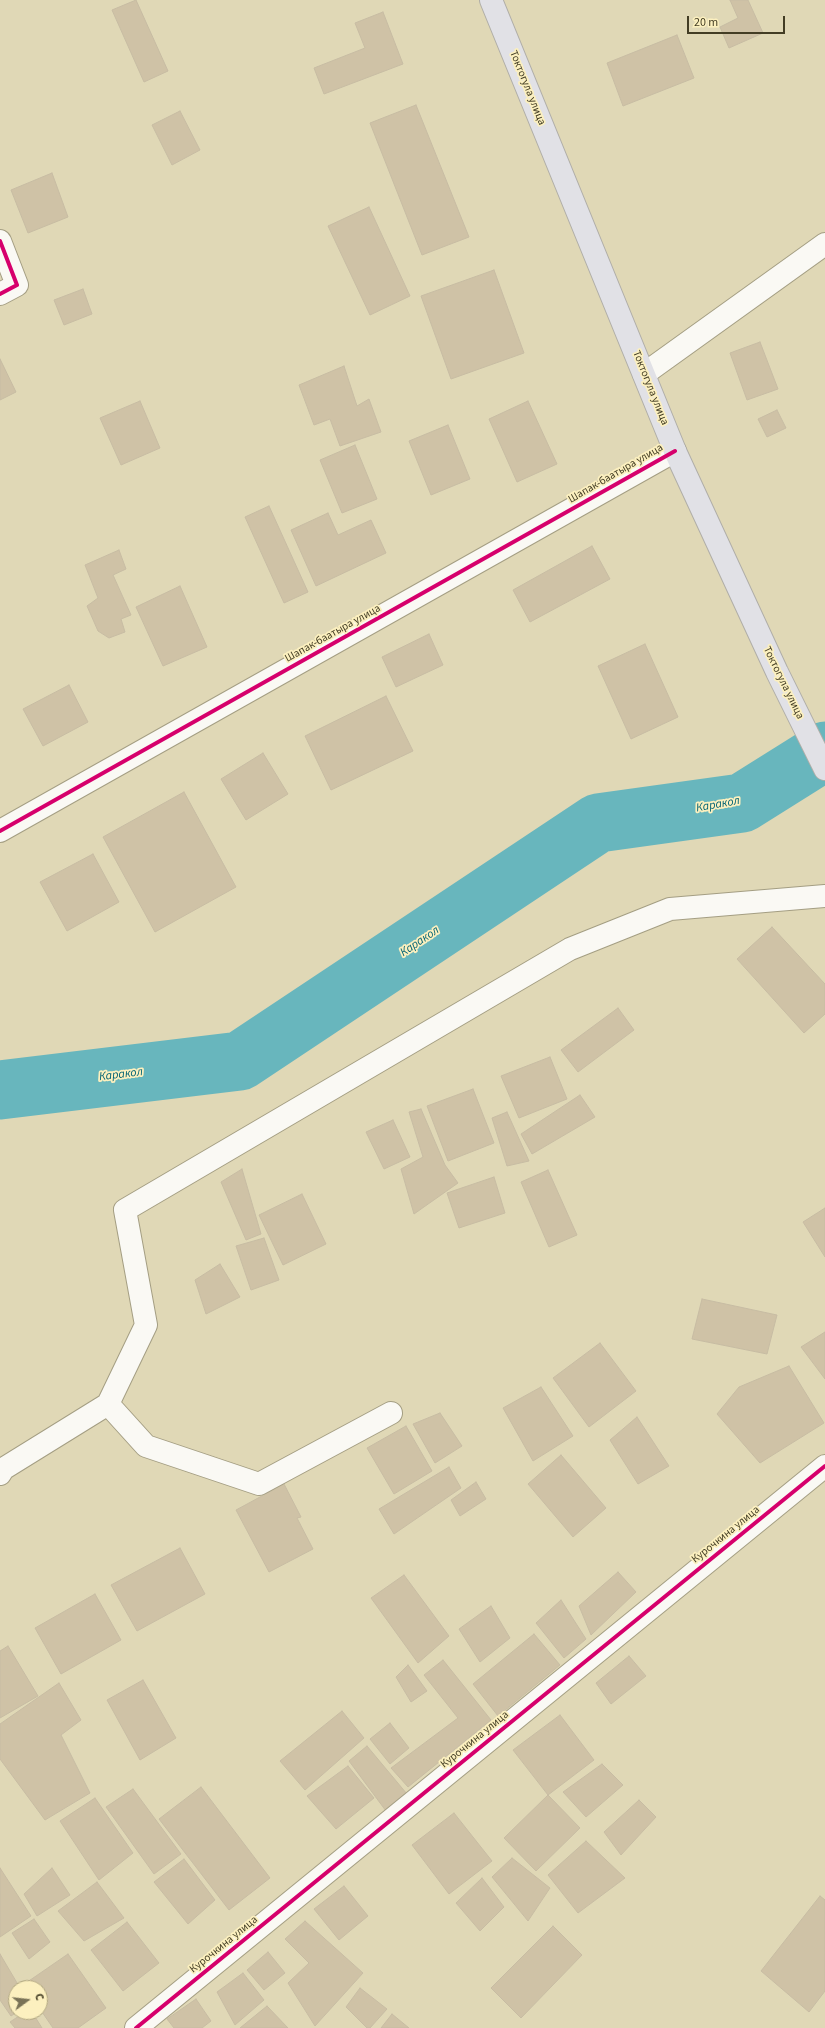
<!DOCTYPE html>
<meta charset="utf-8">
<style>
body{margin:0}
#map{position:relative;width:825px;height:2028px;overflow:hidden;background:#e0d8b6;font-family:"Source Sans 3",sans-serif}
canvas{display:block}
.north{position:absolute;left:8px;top:1980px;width:40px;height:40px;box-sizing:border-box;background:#fcf0bf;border:1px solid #b2a881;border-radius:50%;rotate:75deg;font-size:11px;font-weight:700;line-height:16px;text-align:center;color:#433d24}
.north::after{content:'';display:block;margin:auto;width:14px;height:18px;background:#7a7357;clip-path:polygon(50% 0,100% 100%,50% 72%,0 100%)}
.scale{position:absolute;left:687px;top:16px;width:98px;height:18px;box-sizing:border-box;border:2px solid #433d24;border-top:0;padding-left:5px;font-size:12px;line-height:14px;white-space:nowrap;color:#433d24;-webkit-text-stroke:3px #fcf0bf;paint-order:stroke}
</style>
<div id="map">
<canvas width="825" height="2028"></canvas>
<div class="north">С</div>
<div class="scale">20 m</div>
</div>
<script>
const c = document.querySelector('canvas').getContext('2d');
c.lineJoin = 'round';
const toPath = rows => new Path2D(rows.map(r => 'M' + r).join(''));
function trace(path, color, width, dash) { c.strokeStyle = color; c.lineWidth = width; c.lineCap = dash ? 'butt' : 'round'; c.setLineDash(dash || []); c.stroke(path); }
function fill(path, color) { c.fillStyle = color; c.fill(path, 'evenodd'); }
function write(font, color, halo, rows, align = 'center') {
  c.font = font + ' "Source Sans 3",sans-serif'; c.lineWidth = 3.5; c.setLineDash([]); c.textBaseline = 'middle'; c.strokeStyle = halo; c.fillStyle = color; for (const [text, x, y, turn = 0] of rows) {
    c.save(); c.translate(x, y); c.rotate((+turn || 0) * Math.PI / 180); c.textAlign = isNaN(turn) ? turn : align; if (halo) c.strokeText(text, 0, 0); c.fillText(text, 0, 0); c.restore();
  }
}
trace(toPath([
 [0,1090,240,1061,598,823,742,803,825,751]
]), '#68b6bd', 59);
const building = toPath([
 [136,0,168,71,144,82,112,10,136,0],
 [730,0,748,0,763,33,729,48,720,27,738,18,730,0],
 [383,12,403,64,324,94,314,68,365,48,355,23,383,12],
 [677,35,694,78,623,106,607,63,677,35],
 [416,105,469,237,422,255,370,123,416,105],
 [180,111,200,150,172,165,152,125,180,111],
 [52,173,68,217,28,233,11,190,52,173],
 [369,207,410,296,370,315,328,226,369,207],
 [494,270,524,353,451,379,421,296,494,270],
 [83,289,92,314,64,325,54,300,83,289],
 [760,342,778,389,747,400,730,353,760,342],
 [0,359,16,392,0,400,0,359],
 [344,366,357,406,369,399,381,432,340,446,330,419,314,425,299,385,344,366],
 [140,401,160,448,121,465,100,418,140,401],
 [528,401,557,464,517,482,489,419,528,401],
 [777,410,786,428,767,437,758,419,777,410],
 [448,425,470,479,431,495,409,441,448,425],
 [355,445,377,499,342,513,320,460,355,445],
 [269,506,308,592,284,603,245,517,269,506],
 [328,513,338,535,371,520,386,553,316,586,291,530,328,513],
 [592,546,610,579,530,622,513,590,592,546],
 [119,550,126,569,113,575,131,615,121,619,125,632,109,638,98,631,87,606,98,598,85,565,119,550],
 [180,586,207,647,163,666,136,607,180,586],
 [429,634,443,665,396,687,382,657,429,634],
 [645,644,678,717,631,739,598,666,645,644],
 [69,685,88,722,43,746,23,709,69,685],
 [386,696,413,751,331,790,305,736,386,696],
 [263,753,288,794,246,820,221,779,263,753],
 [184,792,236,887,155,932,103,837,184,792],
 [93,854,119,902,67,931,40,882,93,854],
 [772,927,825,984,825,1014,804,1033,737,959,772,927],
 [618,1008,634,1030,578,1072,561,1050,618,1008],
 [550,1057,567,1099,519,1118,501,1076,550,1057],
 [473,1089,494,1143,448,1161,427,1106,473,1089],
 [580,1095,595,1117,532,1154,521,1134,580,1095],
 [421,1109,445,1165,458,1183,414,1214,401,1169,423,1157,409,1112,421,1109],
 [507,1112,529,1161,507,1166,492,1118,507,1112],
 [393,1120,410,1157,384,1169,366,1132,393,1120],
 [242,1169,261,1234,246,1240,221,1182,242,1169],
 [548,1170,577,1235,549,1247,521,1182,548,1170],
 [494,1177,505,1213,459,1228,447,1193,494,1177],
 [302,1194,326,1244,283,1265,259,1215,302,1194],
 [825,1208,825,1257,803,1222,825,1208],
 [264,1238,279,1280,251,1290,236,1246,264,1238],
 [220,1264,240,1297,206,1314,195,1280,220,1264],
 [702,1299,777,1315,767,1354,692,1339,702,1299],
 [825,1332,825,1379,801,1347,825,1332],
 [600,1343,636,1391,589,1427,553,1378,600,1343],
 [789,1366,824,1423,760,1463,717,1414,739,1387,789,1366],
 [541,1387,573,1436,533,1461,503,1408,541,1387],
 [440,1413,462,1446,435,1463,413,1424,440,1413],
 [637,1417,669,1466,638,1484,610,1440,637,1417],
 [406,1426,432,1471,394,1494,367,1448,406,1426],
 [561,1455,606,1508,573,1537,528,1484,561,1455],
 [449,1467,461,1488,394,1534,379,1509,449,1467],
 [476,1482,486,1499,460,1516,451,1500,476,1482],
 [284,1484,301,1517,297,1518,313,1549,269,1572,236,1510,284,1484],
 [180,1548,205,1594,137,1631,111,1585,180,1548],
 [618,1572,636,1592,591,1635,579,1606,618,1572],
 [404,1575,449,1636,418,1663,371,1598,404,1575],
 [95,1594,121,1640,61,1674,35,1628,95,1594],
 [561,1600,586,1639,564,1658,536,1623,561,1600],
 [491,1606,510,1638,480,1662,459,1629,491,1606],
 [534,1634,560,1665,498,1716,473,1684,534,1634],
 [8,1646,38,1696,0,1718,0,1651,8,1646],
 [629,1656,646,1676,611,1704,596,1683,629,1656],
 [443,1660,491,1720,408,1787,391,1768,458,1718,424,1675,443,1660],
 [408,1665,427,1691,411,1702,396,1677,408,1665],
 [143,1680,176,1738,140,1760,107,1700,143,1680],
 [59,1683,81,1720,61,1735,90,1793,45,1820,0,1759,0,1724,59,1683],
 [342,1711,364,1738,305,1790,280,1761,342,1711],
 [560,1715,594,1760,548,1795,513,1750,560,1715],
 [390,1723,409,1748,390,1764,370,1739,390,1723],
 [367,1746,407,1794,386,1811,349,1761,367,1746],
 [602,1764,623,1785,586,1817,563,1792,602,1764],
 [348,1766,374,1798,336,1829,307,1796,348,1766],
 [201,1787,270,1878,229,1910,159,1819,201,1787],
 [133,1789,181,1854,154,1874,106,1807,133,1789],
 [548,1795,580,1828,536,1871,504,1838,548,1795],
 [95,1798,133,1853,99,1880,60,1821,95,1798],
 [639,1800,656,1817,621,1855,604,1832,639,1800],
 [454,1813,492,1861,449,1894,412,1845,454,1813],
 [586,1841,625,1878,578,1913,548,1875,586,1841],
 [512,1858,550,1888,528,1921,492,1877,512,1858],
 [184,1859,215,1900,188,1924,154,1882,184,1859],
 [0,1868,31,1916,0,1937,0,1868],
 [52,1868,70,1895,37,1916,24,1894,52,1868],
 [482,1878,504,1907,480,1931,456,1903,482,1878],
 [97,1882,124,1918,84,1941,58,1911,97,1882],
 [344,1886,368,1916,339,1940,314,1909,344,1886],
 [820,1896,825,1900,825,1991,809,2012,761,1971,820,1896],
 [34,1919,50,1942,29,1959,12,1933,34,1919],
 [305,1921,363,1973,315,2026,288,1983,309,1963,285,1939,305,1921],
 [127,1922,159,1963,123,1991,91,1950,127,1922],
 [553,1926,582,1955,521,2018,491,1988,553,1926],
 [268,1952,285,1973,264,1990,247,1970,268,1952],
 [0,1954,20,1988,16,1988,17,2012,11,2016,0,2000,0,1954],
 [68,1954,106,2008,78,2028,53,2028,40,2009,40,1988,25,1988,23,1985,68,1954],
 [243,1973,264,2000,235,2025,217,1992,243,1973],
 [360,1988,387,2009,370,2028,367,2028,346,2007,360,1988],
 [196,1999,211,2021,202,2028,174,2028,167,2019,196,1999],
 [267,2006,288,2028,240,2028,267,2006],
 [25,2012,32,2012,42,2028,15,2028,10,2022,25,2012],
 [392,2014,409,2028,381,2028,392,2014]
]);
fill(building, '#cfc2a6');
trace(building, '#c7bca3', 1);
const minor = toPath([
 [0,241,17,285,0,294],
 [644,374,825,244],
 [0,831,675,451],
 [108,1404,146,1446,259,1484,391,1413],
 [0,1474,3,1469,108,1404,146,1325,125,1210,570,949,670,909,825,896],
 [136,2028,825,1466]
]);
const highway = toPath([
 [491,0,675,451,777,672,825,769]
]);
trace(minor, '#a49e83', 24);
trace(highway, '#b0aea8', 24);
trace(minor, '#faf9f4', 22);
trace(highway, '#e1e1e6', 22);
trace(toPath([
 [0,241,17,285,0,294],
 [0,831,675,451],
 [136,2028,825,1466]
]), '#d6006c', 4);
write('11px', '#433d24', '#fcf0bf', [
 ["Токтогула улица",527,88,68],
 ["Токтогула улица",650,388,68],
 ["Шапак-баатыра улица",616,474,-30],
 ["Шапак-баатыра улица",333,634,-29],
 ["Токтогула улица",783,683,64],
 ["Курочкина улица",726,1535,-39],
 ["Курочкина улица",475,1740,-39],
 ["Курочкина улица",224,1945,-39]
]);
write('italic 12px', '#006274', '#fcf0bf', [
 ["Каракол",718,805,-10],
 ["Каракол",420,942,-34],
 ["Каракол",121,1075,-7]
]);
</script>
